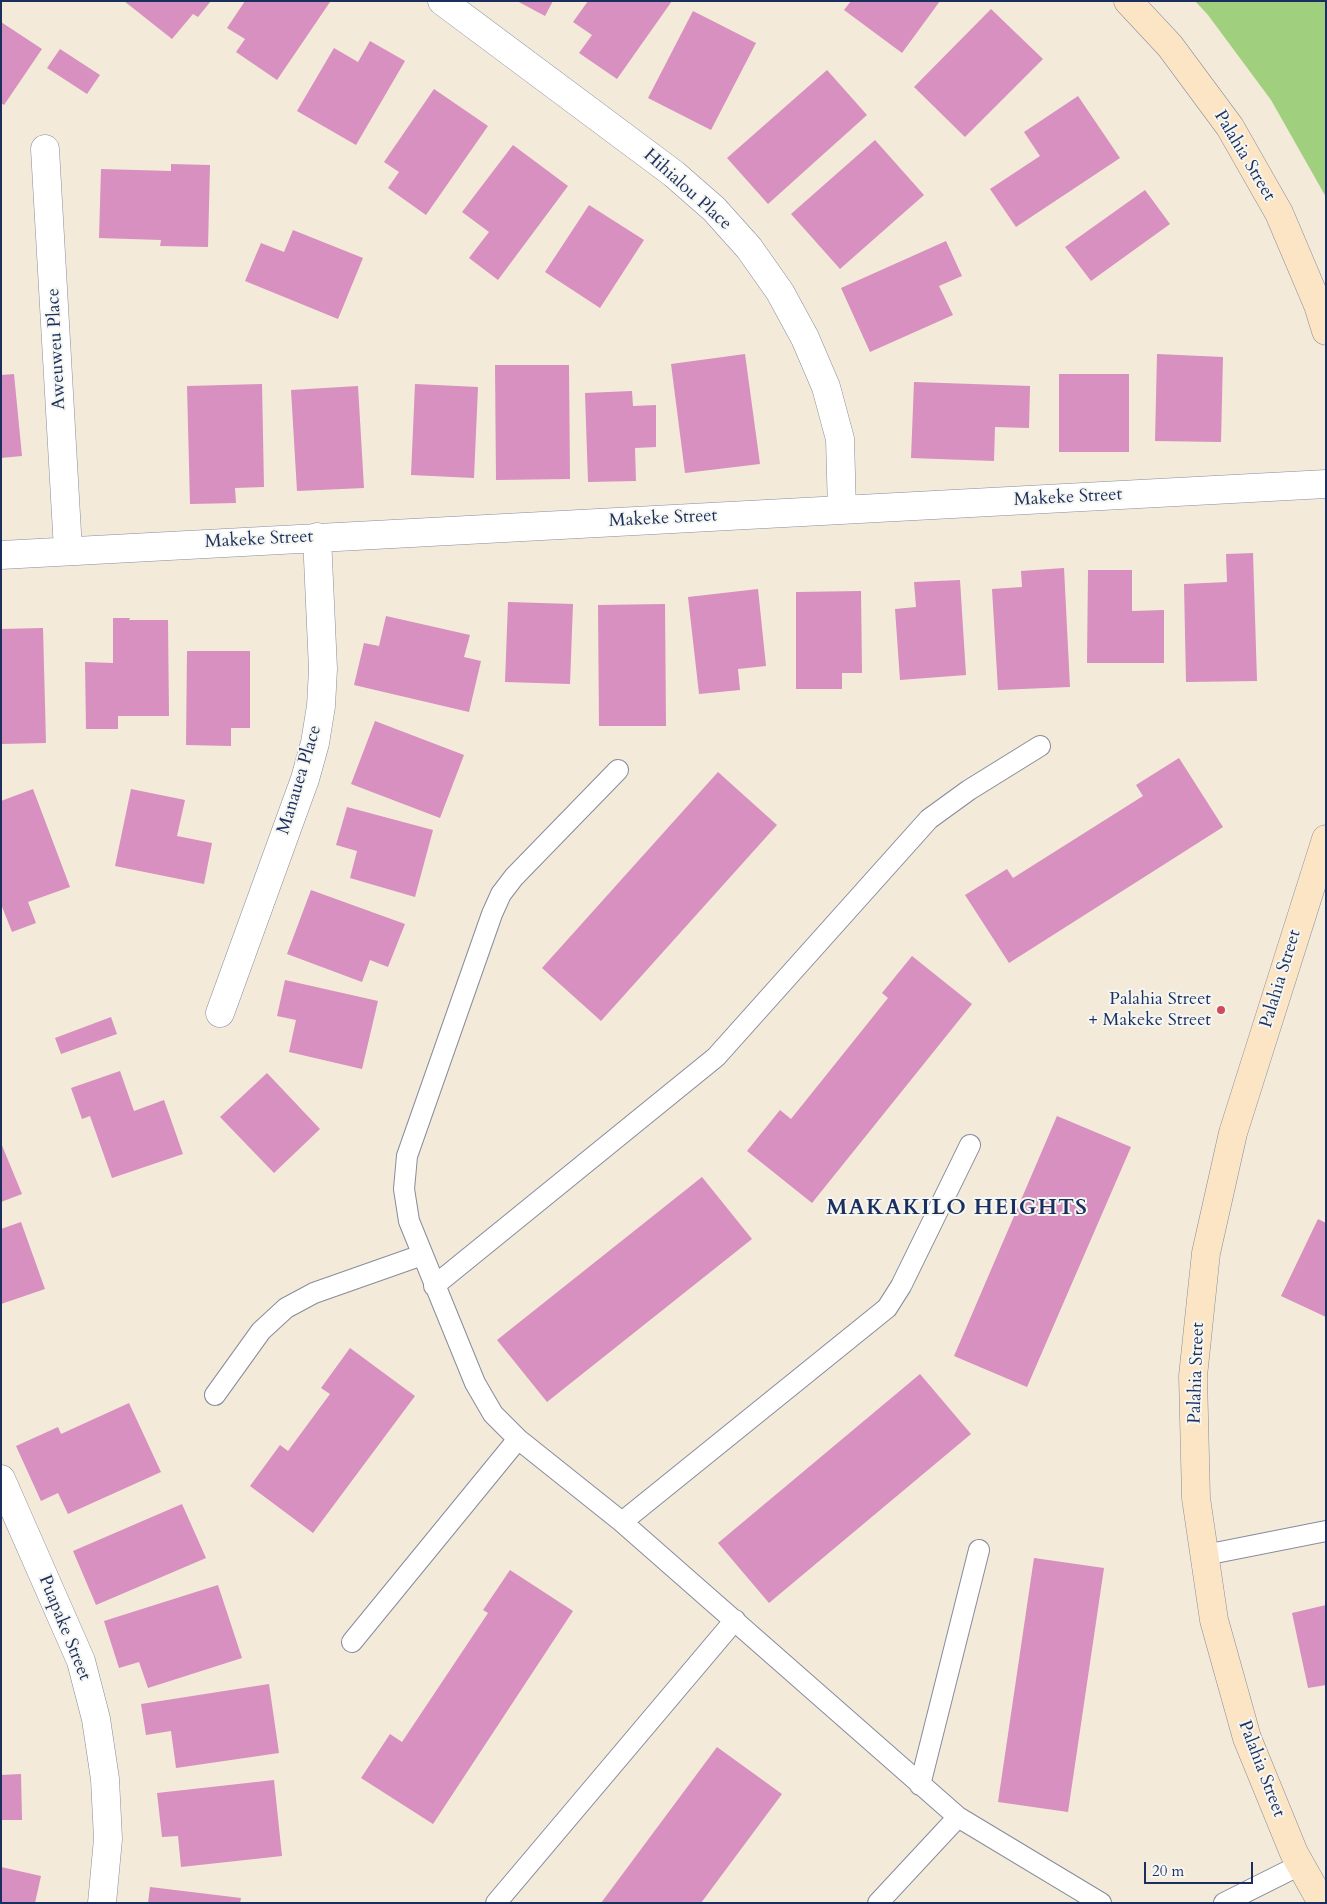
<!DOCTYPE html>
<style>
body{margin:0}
#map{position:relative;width:1327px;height:1904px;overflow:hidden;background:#f3ead9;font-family:Cardo,serif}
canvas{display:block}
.frame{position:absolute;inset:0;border:2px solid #1b2f5e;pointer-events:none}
.scale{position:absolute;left:1144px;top:1862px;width:109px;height:22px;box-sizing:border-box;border:2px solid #1b2f5e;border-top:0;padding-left:6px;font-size:15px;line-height:18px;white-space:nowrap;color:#1b2f5e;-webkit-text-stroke:4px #f6f6f2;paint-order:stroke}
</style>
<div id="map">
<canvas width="1327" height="1904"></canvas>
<div class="frame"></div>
<div class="scale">20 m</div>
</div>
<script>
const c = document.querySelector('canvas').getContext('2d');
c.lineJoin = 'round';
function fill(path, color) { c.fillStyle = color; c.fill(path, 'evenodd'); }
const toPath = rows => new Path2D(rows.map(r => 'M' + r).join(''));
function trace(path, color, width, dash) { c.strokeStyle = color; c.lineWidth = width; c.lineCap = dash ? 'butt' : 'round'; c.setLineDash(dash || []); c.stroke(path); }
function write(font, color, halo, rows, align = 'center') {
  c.font = font + ' Cardo,serif'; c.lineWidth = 4; c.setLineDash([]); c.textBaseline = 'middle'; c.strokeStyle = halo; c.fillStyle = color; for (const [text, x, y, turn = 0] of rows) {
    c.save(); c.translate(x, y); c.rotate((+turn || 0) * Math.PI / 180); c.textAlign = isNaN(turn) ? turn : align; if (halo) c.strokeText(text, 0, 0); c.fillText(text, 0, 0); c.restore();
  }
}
fill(toPath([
 [1195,1,1326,1,1326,197,1271,100,1208,15]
]), '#a0cf7d');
fill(toPath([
 [124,1,211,1,198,17,193,14,172,39],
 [245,1,330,2,277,80,236,52,245,39,227,28],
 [517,1,553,1,545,16],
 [588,1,672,1,617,79,579,53,592,35,573,22],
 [851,1,940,1,902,53,844,10],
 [991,9,1043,59,965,137,914,87],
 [693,11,756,43,711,130,648,98],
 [1,22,42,49,4,105,1,103],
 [370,41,405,61,356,145,297,111,334,48,358,62],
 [60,49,100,75,87,94,47,68],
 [827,70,867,115,768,204,727,158],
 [434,89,488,126,426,215,388,188,399,172,384,162],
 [1078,96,1120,158,1016,227,990,189,1040,156,1024,132],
 [875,140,924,195,840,269,791,214],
 [513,145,568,186,498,280,469,258,489,232,462,212],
 [171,164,210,165,208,247,160,246,161,240,99,238,101,169,171,171],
 [1145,190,1170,224,1091,281,1065,247],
 [589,205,644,240,600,308,545,272],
 [293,230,363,258,338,319,245,281,261,243,284,252],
 [946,241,962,276,939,286,953,315,870,352,841,288],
 [745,354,760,464,685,473,671,364],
 [1157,354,1223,357,1221,442,1155,441],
 [495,365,569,365,570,479,496,480],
 [14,374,22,456,1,458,1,375],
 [1059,374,1129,374,1129,452,1059,452],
 [914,382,1030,386,1029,428,995,427,994,461,911,458],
 [262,384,264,487,235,488,236,503,190,504,187,386],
 [415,384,478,387,474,478,411,475],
 [358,386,364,488,297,491,291,390],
 [632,391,633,406,656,405,656,447,635,448,636,481,588,482,585,393],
 [1253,553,1257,681,1186,682,1184,584,1227,582,1226,554],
 [1064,568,1070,687,998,690,992,589,1022,587,1021,571],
 [1088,570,1132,570,1132,611,1164,610,1164,663,1087,663],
 [960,580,966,675,900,680,895,609,916,607,914,582],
 [758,589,766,666,738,669,740,690,699,694,688,597],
 [861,591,862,673,842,673,842,689,796,689,796,592],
 [508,602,573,604,570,684,505,682],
 [665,604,666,726,599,726,598,605],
 [386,616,470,635,464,657,481,661,469,712,354,685,364,643,379,646],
 [113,618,130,618,129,620,168,620,169,716,118,716,118,729,86,729,85,662,113,663],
 [43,628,46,743,1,744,1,629],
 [187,651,250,651,250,728,231,728,231,746,186,745],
 [375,721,464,755,440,818,351,784],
 [1179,758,1223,827,1009,963,965,895,1007,869,1013,878,1143,796,1136,785],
 [718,772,777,825,601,1021,542,968],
 [33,789,70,887,28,902,36,923,12,932,1,904,1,801],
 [131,789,185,800,177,836,212,843,204,884,115,866],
 [347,807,433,830,415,897,350,878,357,851,336,845],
 [311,890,405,924,388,967,370,960,362,982,287,954],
 [912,956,972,1004,812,1203,747,1151,780,1110,791,1119,888,998,882,993],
 [285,980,378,1001,362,1069,289,1052,296,1020,277,1016],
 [111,1017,117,1034,61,1054,55,1038],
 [120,1071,134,1111,164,1100,183,1154,112,1178,90,1116,82,1119,71,1088],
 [267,1073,320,1129,274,1173,220,1117],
 [1057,1116,1131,1147,1027,1387,954,1356],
 [1,1143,22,1194,1,1202],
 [702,1177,752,1239,547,1402,497,1340],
 [1318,1219,1326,1223,1326,1317,1281,1296],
 [21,1222,45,1289,1,1304,1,1229],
 [350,1348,415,1396,313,1533,250,1486,280,1445,288,1451,330,1394,321,1388],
 [920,1374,971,1434,769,1603,718,1543],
 [129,1403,161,1472,68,1514,58,1493,41,1501,16,1446,58,1427,61,1434],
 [182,1504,206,1558,96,1605,73,1551],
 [1034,1558,1104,1568,1068,1812,998,1802],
 [510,1570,573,1611,433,1824,361,1778,390,1734,402,1742,488,1613,483,1610],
 [218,1585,242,1658,148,1688,139,1662,119,1668,104,1621],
 [1326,1605,1326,1685,1308,1688,1292,1613],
 [269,1684,279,1753,176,1768,171,1731,146,1735,141,1704],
 [717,1747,782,1794,701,1903,601,1903],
 [21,1774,22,1820,1,1820,1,1775],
 [274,1780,282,1856,181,1867,178,1836,162,1837,157,1793],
 [1,1867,41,1876,35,1903,1,1903],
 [150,1887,241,1898,240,1903,148,1903]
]), '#d790bf');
const lane = toPath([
 [618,770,514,877,501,894,492,914,407,1156,404,1189,409,1221,475,1383,493,1414,518,1439,622,1522,958,1817,1101,1903],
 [434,1286,716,1057,929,819,969,790,1040,746],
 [215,1395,261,1331,286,1308,314,1293,422,1255],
 [622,1522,887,1308,901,1286,970,1145],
 [1205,1555,1326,1531],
 [352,1642,518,1439],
 [920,1785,979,1550],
 [496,1903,735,1620],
 [878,1903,958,1817],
 [1224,1903,1300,1865]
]);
const street = toPath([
 [442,1,674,174,714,209,749,248,780,292,805,338,826,387,840,439,842,510],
 [45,149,68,550],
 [1,555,1326,484],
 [220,1013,305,779,315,743,321,706,323,669,317,537],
 [1,1479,81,1661,96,1719,105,1779,108,1839,102,1903]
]);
const secondary = toPath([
 [1128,1,1170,46,1230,127,1279,213,1318,305,1326,331],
 [1322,1903,1294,1853,1247,1738,1214,1620,1196,1498,1193,1376,1206,1253,1233,1133,1326,839]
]);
trace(lane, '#878c9c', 22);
trace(street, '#878c9c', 29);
trace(secondary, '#878c9c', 29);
trace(lane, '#fff', 20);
trace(street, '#fff', 28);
trace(secondary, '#fce5c4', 28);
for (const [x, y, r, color] of [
 [1221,1010,5,"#d1495b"]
]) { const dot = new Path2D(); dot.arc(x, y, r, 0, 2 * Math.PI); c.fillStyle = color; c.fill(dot); trace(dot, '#f6f6f2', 2); }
write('18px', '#1b2f5e', '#f6f6f2', [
 ["Palahia Street",1244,156,59],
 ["Hihialou Place",687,190,42],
 ["Aweuweu Place",57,349,-93],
 ["Makeke Street",1068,498,-3],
 ["Makeke Street",663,519,-3],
 ["Makeke Street",259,540,-3],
 ["Manauea Place",300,780,-73],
 ["Palahia Street",1281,979,-73],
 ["Palahia Street",1197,1373,-88],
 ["Puapake Street",64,1628,68],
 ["Palahia Street",1261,1769,69]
]);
write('18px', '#1b2f5e', '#f6f6f2', [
 ["Palahia Street",1211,1000],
 ["+ Makeke Street",1211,1021]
], 'right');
c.letterSpacing = '1px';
write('bold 22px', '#1b2f5e', '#f6f6f2', [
 ["MAKAKILO HEIGHTS",957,1209]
]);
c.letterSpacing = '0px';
</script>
